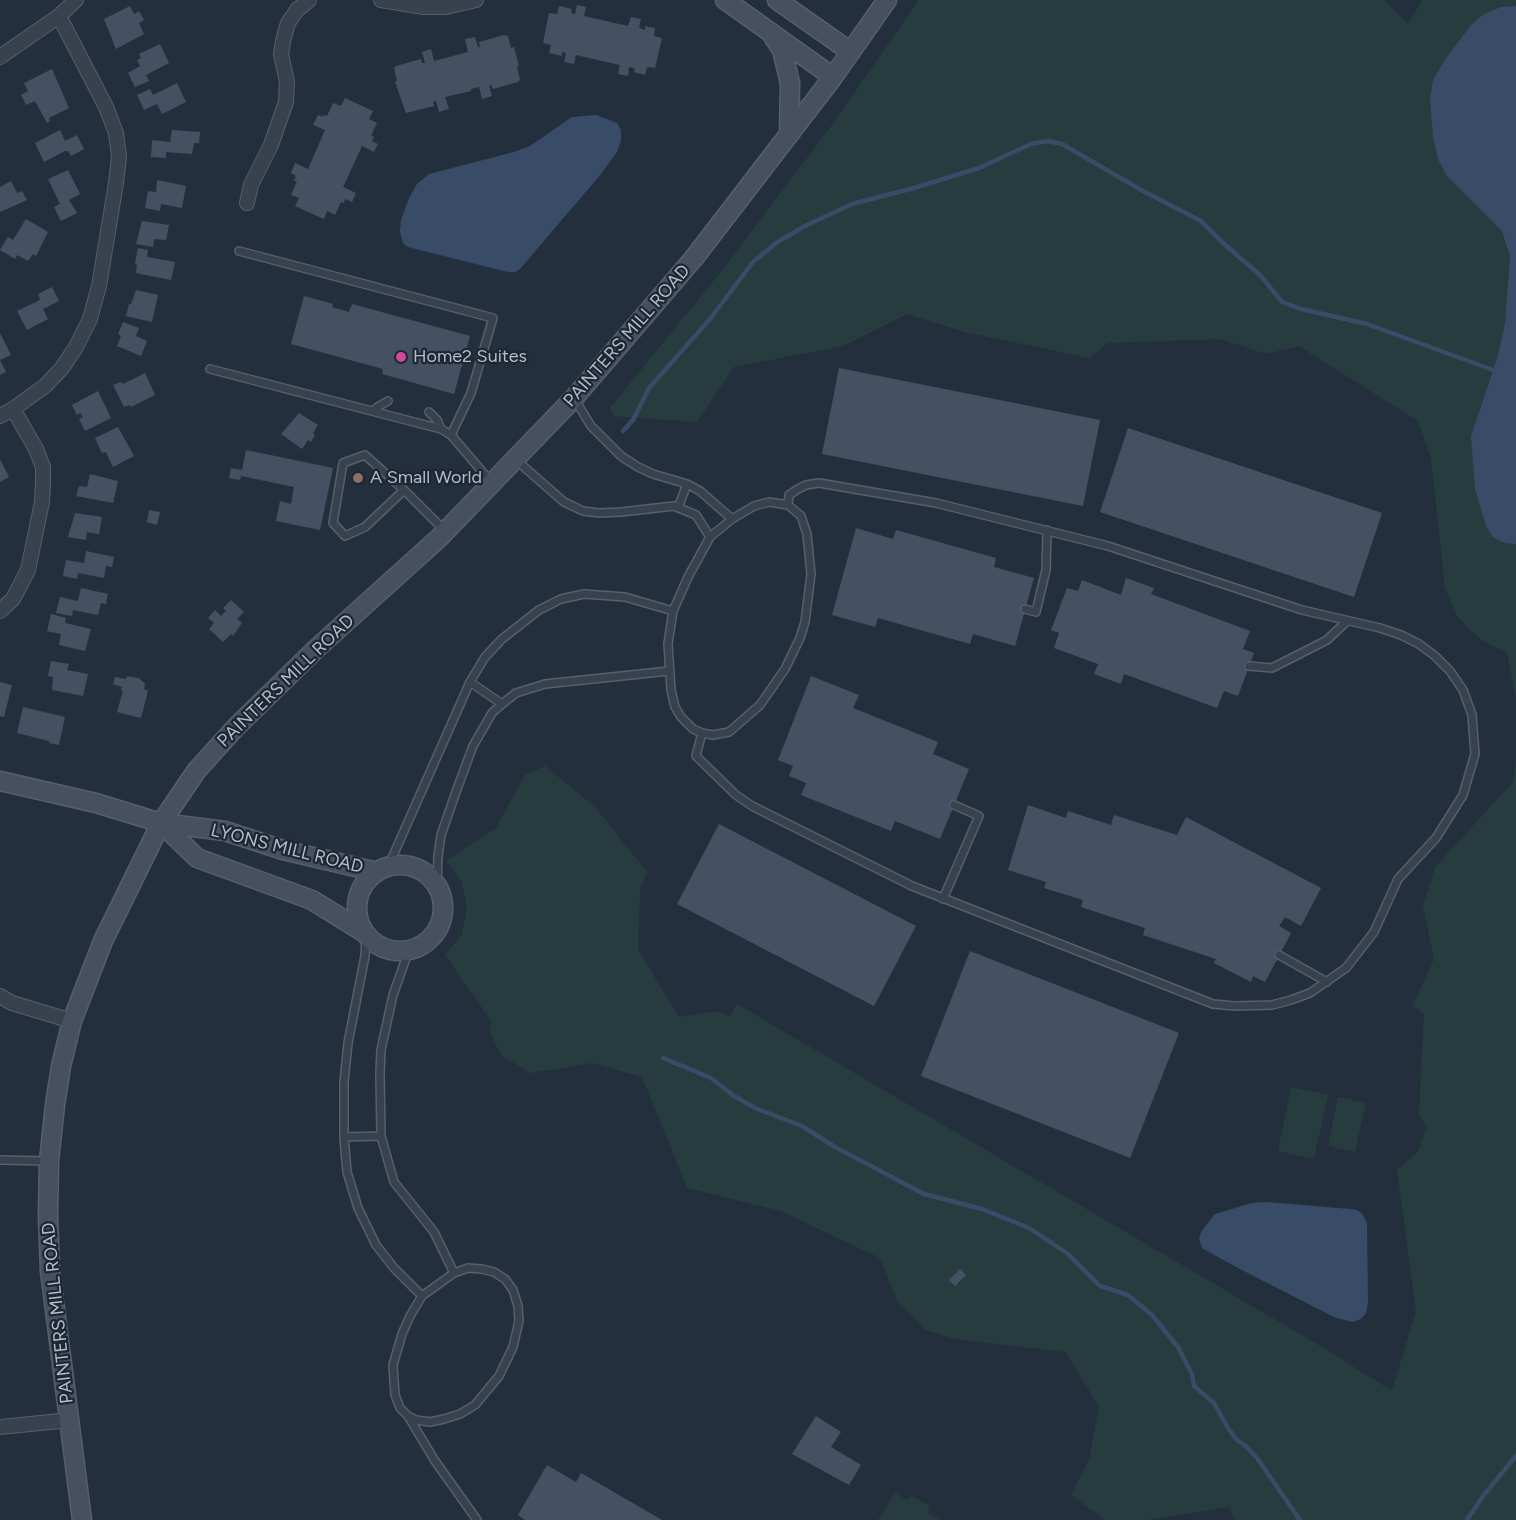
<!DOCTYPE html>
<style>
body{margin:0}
canvas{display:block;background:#242f3e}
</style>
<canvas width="1516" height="1520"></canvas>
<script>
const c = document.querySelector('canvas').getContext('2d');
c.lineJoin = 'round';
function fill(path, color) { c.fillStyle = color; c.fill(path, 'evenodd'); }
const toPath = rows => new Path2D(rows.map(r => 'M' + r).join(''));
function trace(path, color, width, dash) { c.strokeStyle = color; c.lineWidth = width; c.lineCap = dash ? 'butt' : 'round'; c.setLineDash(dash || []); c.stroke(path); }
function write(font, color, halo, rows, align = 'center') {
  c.font = font + ' Figtree,sans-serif'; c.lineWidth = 4.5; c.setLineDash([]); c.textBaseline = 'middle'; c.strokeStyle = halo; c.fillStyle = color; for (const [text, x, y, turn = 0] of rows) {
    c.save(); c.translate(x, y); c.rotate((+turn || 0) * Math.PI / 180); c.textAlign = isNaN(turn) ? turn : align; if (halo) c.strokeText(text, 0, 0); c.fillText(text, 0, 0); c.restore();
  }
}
fill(toPath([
 [919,0,1384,0,1407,24,1423,0,1516,0,1516,699,1507,653,1482,640,1468,628,1456,614,1445,588,1431,458,1418,421,1299,346,1266,354,1220,339,1108,343,1089,358,965,332,907,314,843,346,734,367,697,422,612,416,614,414,609,409,724,268,832,125],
 [1516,760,1516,1520,1235,1520,1229,1507,1147,1520,1105,1520,1071,1495,1089,1460,1099,1406,1065,1352,955,1339,926,1330,898,1303,880,1258,781,1211,687,1188,642,1077,592,1063,530,1073,501,1055,489,1030,492,1022,445,955,462,934,467,908,462,882,446,861,496,828,525,775,545,766,595,807,647,872,640,890,638,950,679,1017,718,1011,730,1017,737,1004,1327,1350,1392,1391,1416,1311,1397,1169,1418,1152,1426,1128,1419,1113,1424,1014,1413,1006,1434,959,1423,906,1435,867,1513,782],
 [1291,1087,1328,1095,1314,1159,1278,1151],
 [1338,1097,1366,1103,1355,1152,1328,1146],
 [895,1493,907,1500,911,1495,930,1506,927,1512,940,1520,878,1520]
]), '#263c3f');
fill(toPath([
 [1516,6,1516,544,1505,543,1493,537,1486,526,1475,489,1471,436,1497,359,1505,324,1510,256,1502,231,1447,176,1438,159,1433,137,1430,99,1433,80,1446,58,1472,24,1484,14,1501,7],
 [596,115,617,123,621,130,621,140,617,152,601,174,520,269,515,272,508,272,408,247,403,243,400,232,401,220,409,198,417,184,429,174,514,152,530,146,572,117],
 [1266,1202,1350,1209,1357,1210,1363,1215,1367,1224,1368,1303,1366,1313,1361,1319,1353,1322,1336,1318,1236,1267,1202,1248,1199,1239,1201,1232,1215,1214,1252,1203]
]), '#394c67');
trace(toPath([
 [623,431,633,420,649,388,710,319,753,262,776,243,803,227,852,204,914,188,979,168,1031,144,1048,141,1062,144,1143,191,1201,221,1222,242,1260,275,1282,302,1301,309,1367,324,1493,370],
 [663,1058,711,1078,734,1096,755,1108,802,1126,835,1147,924,1194,982,1209,1029,1228,1068,1254,1100,1286,1128,1295,1152,1315,1178,1347,1192,1374,1194,1386,1214,1403,1228,1428,1237,1440,1246,1446,1257,1458,1300,1520],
 [1467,1520,1483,1496,1516,1456]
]), '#394c67', 4.5);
fill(toPath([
 [577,5,586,7,584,16,628,26,631,17,641,19,639,28,645,30,645,26,655,28,654,36,662,38,655,68,647,67,645,75,634,72,635,69,629,67,628,76,618,74,620,65,576,55,574,64,564,62,566,53,562,52,562,56,549,53,551,45,543,43,549,13,557,14,559,6,572,9,571,13,575,14],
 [130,6,134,14,139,11,144,20,139,23,144,34,116,49,104,19],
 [504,35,508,36,511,48,514,47,519,66,517,66,520,80,518,82,493,89,491,85,489,86,492,96,482,99,479,87,471,89,471,91,445,97,449,109,439,112,436,101,433,102,434,106,406,113,395,82,397,81,394,68,396,66,421,59,422,63,425,63,422,52,431,49,434,61,468,52,465,39,475,37,478,47,480,47,479,42],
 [160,44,169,63,146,75,149,81,135,87,128,73,140,66,137,60,141,58,139,54],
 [52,69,69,108,49,118,50,121,47,123,35,101,26,105,21,95,28,91,24,83],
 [177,83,186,102,162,114,157,104,144,110,137,95,150,89,153,95],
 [345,98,373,111,369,119,377,123,371,136,374,137,372,141,378,144,374,152,362,146,343,187,356,193,352,202,345,199,344,203,341,202,335,215,327,211,324,219,295,206,299,198,291,195,297,181,294,181,296,176,291,173,295,163,308,169,325,130,313,125,318,115,323,117,324,115,327,116,333,103,341,106],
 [60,130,65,141,77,135,84,149,71,156,68,151,65,151,44,162,35,143],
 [172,130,200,132,199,143,194,143,192,154,166,152,166,158,151,157,152,140,170,142],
 [68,170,80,194,69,200,77,213,61,221,54,207,60,204,48,179],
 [157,180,186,186,182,208,161,204,160,211,145,208,148,191,156,192],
 [11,181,17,193,22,191,27,200,0,212,0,187],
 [26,219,48,232,36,256,33,254,28,261,17,255,15,259,0,250,8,237,13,240],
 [142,221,169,225,166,240,154,239,153,247,136,244],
 [138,248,148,250,147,257,175,262,171,280,136,273,137,265,135,264],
 [52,287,59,301,43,309,48,319,27,330,17,311,38,301,40,299,38,294],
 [136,290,158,295,152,322,126,316,129,304,131,304],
 [304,296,333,304,332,307,349,312,352,304,470,336,454,394,382,374,383,369,291,344],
 [123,322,139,328,136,336,147,341,141,356,117,346,121,336,118,334],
 [0,333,11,355,0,360,6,372,0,375],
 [839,368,1100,420,1083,506,822,454],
 [145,373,155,395,131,407,130,405,124,407,113,385,121,382,123,384],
 [98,391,111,418,85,431,79,419,83,417,80,413,77,415,72,405],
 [299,413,318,425,313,433,315,435,311,442,308,440,302,449,281,434],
 [118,427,134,456,113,467,106,452,102,453,95,438],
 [1128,428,1382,513,1354,597,1100,512],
 [246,450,333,468,320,530,276,521,280,501,291,504,294,487,241,476,240,480,229,478,231,468,242,470],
 [0,459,9,477,0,482],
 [90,474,118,481,113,503,76,496,79,486,87,487],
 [149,510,160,512,157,525,147,522],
 [75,513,102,517,99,534,87,532,86,540,68,537],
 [856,528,893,539,896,530,996,558,994,567,1034,578,1015,646,973,634,970,644,878,618,875,627,832,615],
 [86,551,114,557,112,567,106,566,104,578,78,573,77,579,63,576,66,560,84,563],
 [1126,578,1154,588,1151,594,1250,631,1243,649,1254,653,1238,696,1224,691,1217,708,1124,674,1121,684,1094,674,1098,664,1054,648,1059,633,1051,630,1067,588,1078,591,1082,580,1121,595],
 [81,588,108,594,106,604,101,603,98,615,73,610,72,616,56,613,60,597,78,601],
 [231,600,244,612,237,619,242,623,233,636,231,634,223,642,209,629,214,623,208,618,215,610,221,616,226,611,223,608],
 [51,614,66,618,65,623,91,629,85,651,59,645,61,634,47,631],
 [51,661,69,664,67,670,88,674,83,696,52,690,53,677,48,676],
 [127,676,139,678,145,684,144,689,148,691,141,718,117,712,123,691,121,690,122,687,113,684,115,677,126,679],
 [811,676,859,695,853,708,938,742,933,754,969,769,940,839,895,821,891,831,801,795,806,783,789,776,793,766,778,760],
 [0,682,12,685,4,717,0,716],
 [23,707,65,717,59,745,49,743,49,741,17,733],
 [1028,805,1066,818,1068,811,1111,825,1114,815,1177,835,1186,817,1321,888,1301,926,1285,917,1279,926,1291,933,1265,982,1253,976,1251,982,1214,963,1216,959,1143,935,1145,928,1081,907,1083,900,1044,888,1046,882,1008,870],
 [719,824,916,926,874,1006,677,904],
 [970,951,1179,1033,1130,1158,921,1076],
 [960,1269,966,1275,955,1286,949,1280],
 [816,1416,841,1432,831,1447,861,1465,849,1485,792,1454],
 [547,1465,576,1482,581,1473,662,1520,525,1520,518,1515]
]), '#455162');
const lane = toPath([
 [239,251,493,318,471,393,451,435,491,482],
 [210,369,441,429,451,435],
 [574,398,591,426,621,456,638,467,653,474,687,484,700,491,732,519],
 [373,411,379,406,388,401],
 [429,412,437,420,441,429],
 [516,460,564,502,583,511,599,513,621,512,674,506,696,515,710,537],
 [404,490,365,527,345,536,333,523,343,463,365,455,396,483,404,490,445,531],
 [769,502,788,505,801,516,807,534,811,574,805,622,800,638,785,669,760,705,729,732,713,735,702,733,693,729,681,717,675,707,671,690,668,644,673,611,688,577,710,537,732,519,754,506,769,502],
 [678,508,687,484],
 [1025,609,1036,612,1046,570,1047,530],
 [1249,666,1272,668,1327,640,1346,622],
 [470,682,502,704],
 [702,733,696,756,736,795,752,806,912,886,1213,1004,1235,1006,1272,1005,1291,1000,1310,993,1346,968,1374,932,1398,879,1436,838,1463,795,1475,754,1472,715,1463,690,1450,671,1435,656,1419,644,1401,635,1380,628,1302,610,1108,546,936,503,819,483,806,485,798,489,789,495,788,505],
 [388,867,470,682,485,657,502,639,539,610,561,599,584,594,625,597,673,611],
 [437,886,438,856,441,835,457,789,473,746,492,713,502,704,516,693,545,684,669,671],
 [943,899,979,816,954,805],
 [366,934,365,956,348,1043,344,1082,344,1137,347,1172,358,1208,376,1245,394,1268,422,1296],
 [409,950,393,995,381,1050,380,1073,381,1136,394,1182,434,1232,454,1273],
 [1279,955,1327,982],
 [344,1137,381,1136],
 [0,1160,49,1161],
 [468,1268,482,1269,494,1272,505,1279,513,1290,518,1306,519,1321,513,1347,499,1376,475,1405,460,1414,444,1419,430,1422,416,1420,408,1416,400,1408,395,1395,393,1365,402,1334,410,1316,422,1296,454,1273,468,1268],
 [408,1416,435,1461,477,1520]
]);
const street = toPath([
 [381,0,424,7,446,7,476,0],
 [0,57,59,16,76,0],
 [247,203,251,185,271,145,286,102,287,82,281,54,283,41,288,23,297,10,309,0],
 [0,416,13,409,45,386,62,368,76,347,90,319,99,286,116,183,119,157,116,133,106,107,59,16],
 [0,611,13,599,28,570,42,502,43,482,43,467,36,449,13,409],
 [0,996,12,1003,72,1021],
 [0,1427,70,1420]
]);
const secondary = toPath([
 [725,0,833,77],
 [777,0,851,52],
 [774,38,782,50,790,83,789,135],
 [0,781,96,803,161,823,225,831,283,850,377,872],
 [161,823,197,858,312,900,365,933],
 '357 908a43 43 0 1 1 86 0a43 43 0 1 1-86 0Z',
 [82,1520,50,1271,48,1215,49,1161,55,1105,61,1066,72,1021,103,941,161,823,197,770,236,727,317,648,439,538,574,398,694,258,833,77,887,0]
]);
trace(lane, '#565f6c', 10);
trace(street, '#565f6c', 16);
trace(secondary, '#565f6c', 21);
trace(lane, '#38414e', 7);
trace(street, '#38414e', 14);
trace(secondary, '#465061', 18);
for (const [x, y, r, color] of [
 [401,357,6,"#d1479c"],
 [358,478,6,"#8d6e63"]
]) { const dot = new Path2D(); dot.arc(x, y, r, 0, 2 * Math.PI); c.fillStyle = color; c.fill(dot); trace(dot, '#1d2633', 2); }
write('18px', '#b4bcc9', '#1d2633', [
 ["PAINTERS MILL ROAD",627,336,-49],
 ["PAINTERS MILL ROAD",286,681,-44],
 ["LYONS MILL ROAD",287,849,14],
 ["PAINTERS MILL ROAD",58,1313,-96]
]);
write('18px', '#b4bcc9', '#1d2633', [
 ["Home2 Suites",413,357],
 ["A Small World",370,478]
], 'left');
</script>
